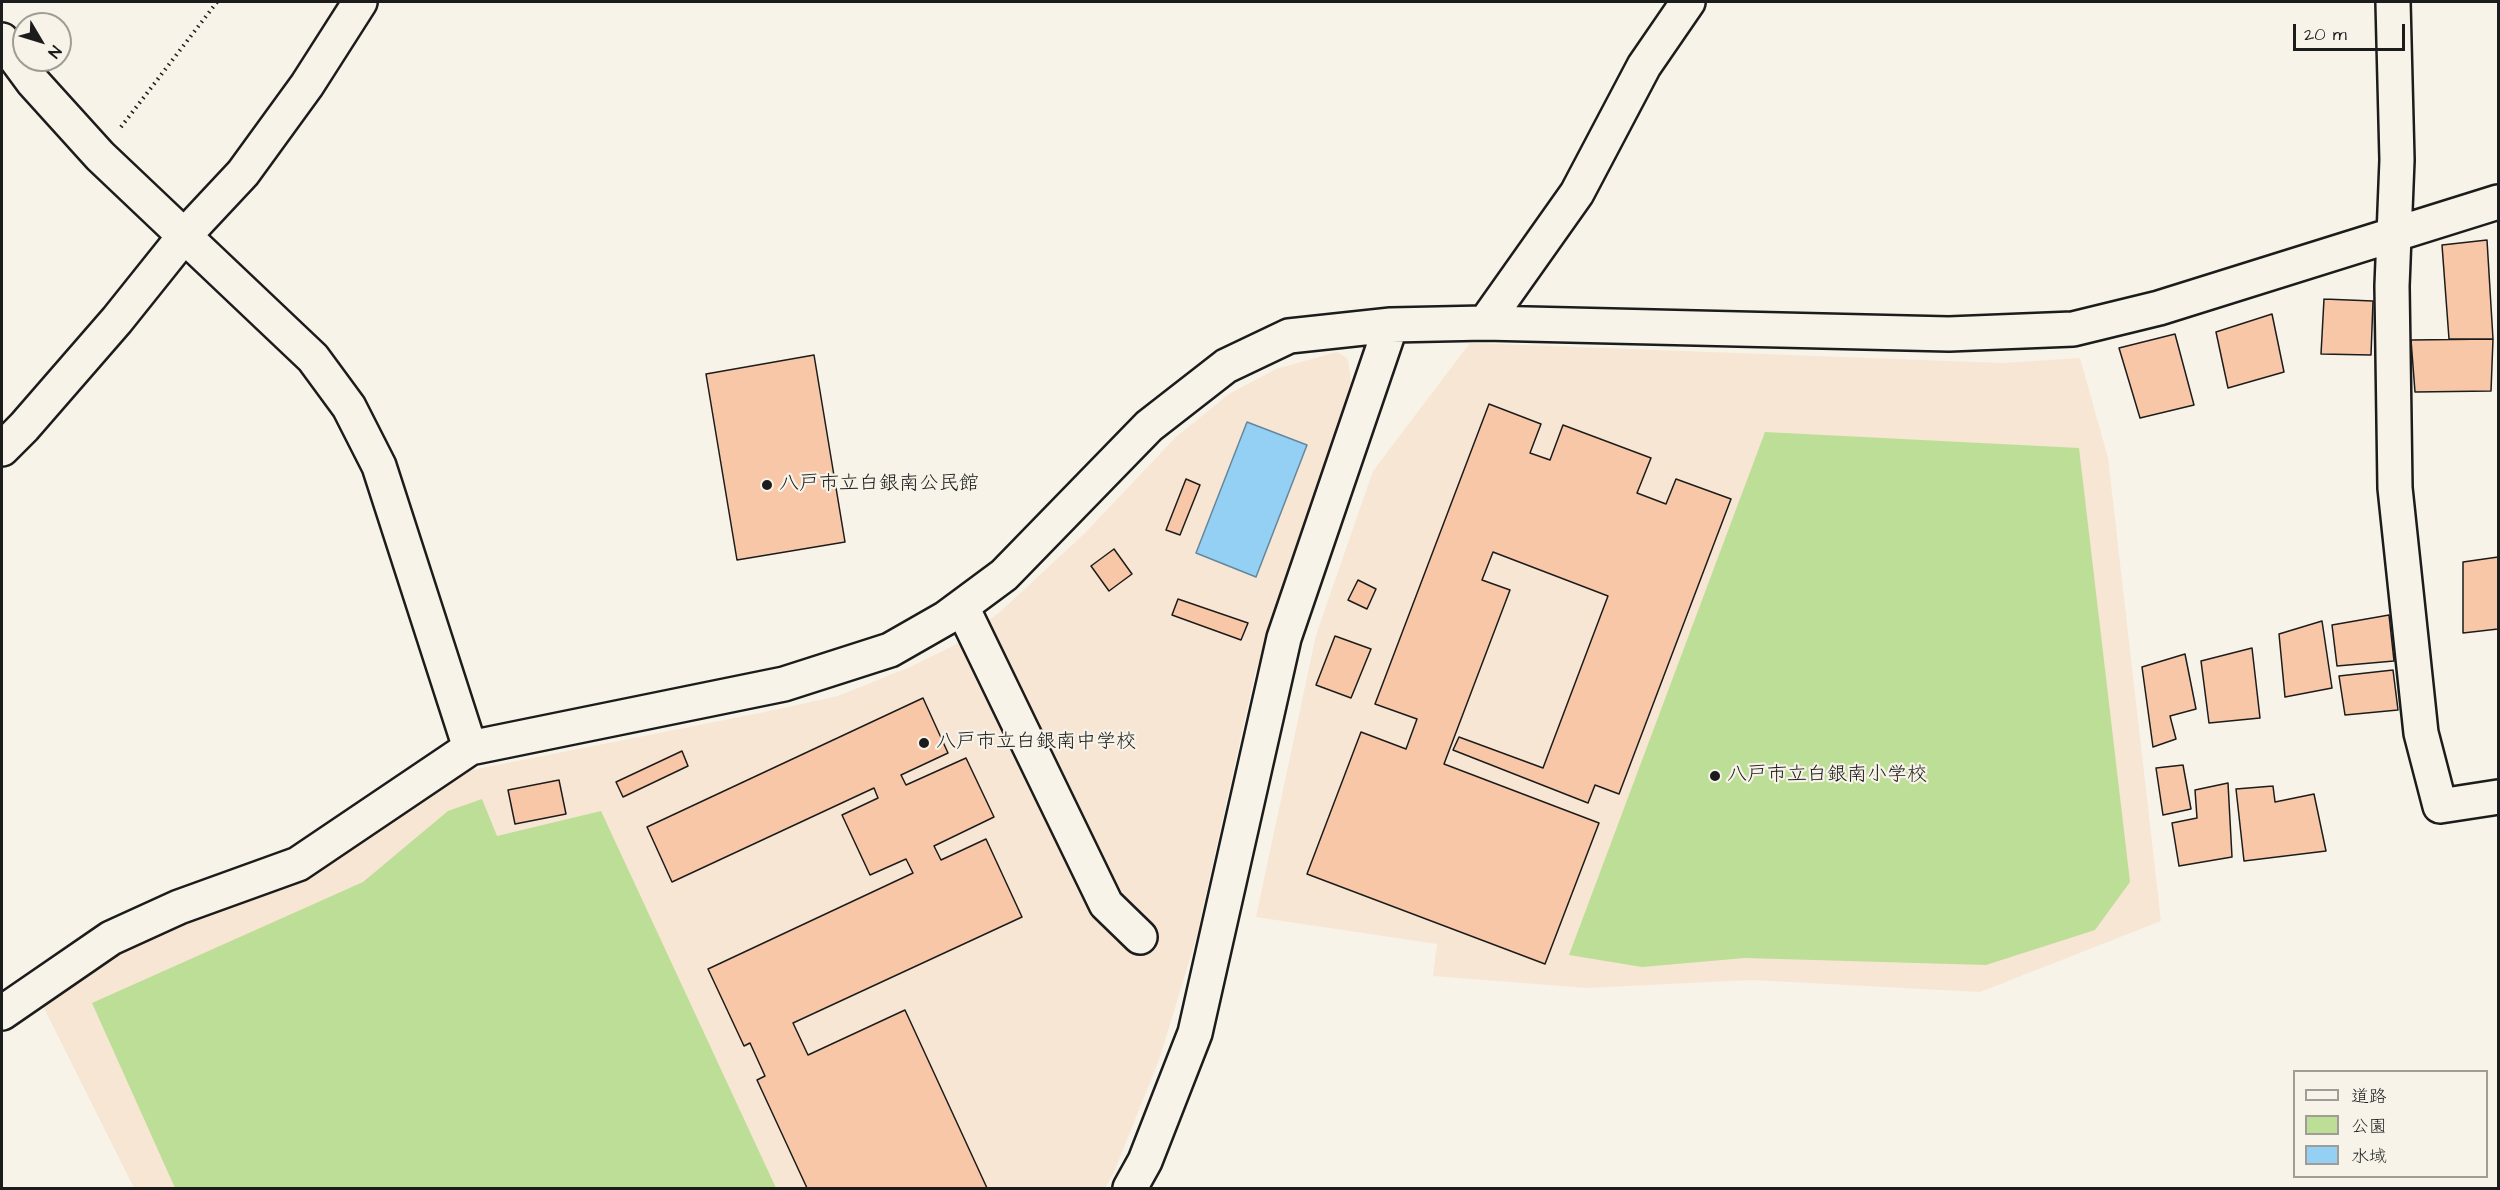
<!DOCTYPE html>
<meta charset="utf-8">
<style>
body{margin:0}
#map{position:relative;width:2500px;height:1190px;overflow:hidden;background:#f7f3e8;font-family:"Architects Daughter","Klee One",sans-serif}
canvas{display:block}
.frame{position:absolute;inset:0;border:3px solid #1c1c1c;pointer-events:none}
.legend{position:absolute;left:2293px;top:1070px;width:195px;height:108px;box-sizing:border-box;background:#f7f3e8;border:2px solid #9f9d96;margin:0;padding:8px 10px;list-style:none;font-size:18px;color:#1c1c1c}
.legend li{display:flex;align-items:center;gap:12px;height:30px}
.legend b{width:30px;border:2px solid #9f9d96}
.north{position:absolute;left:12px;top:12px;width:60px;height:60px;box-sizing:border-box;background:#f7f3e8;border:2px solid #9f9d96;border-radius:50%;rotate:128deg;font-size:16px;font-weight:700;line-height:24px;text-align:center;color:#1c1c1c}
.north::after{content:'';display:block;margin:auto;width:21px;height:27px;background:#1c1c1c;clip-path:polygon(50% 0,100% 100%,50% 72%,0 100%)}
.scale{position:absolute;left:2293px;top:24px;width:112px;height:27px;box-sizing:border-box;border:3px solid #1c1c1c;border-top:0;padding-left:8px;font-size:18px;line-height:21px;white-space:nowrap;color:#1c1c1c;-webkit-text-stroke:4px #f7f3e8;paint-order:stroke}
</style>
<div id="map">
<canvas width="2500" height="1190"></canvas>
<div class="frame"></div>
<ul class="legend">
<li><b style="height:8px;background:#f7f3e8"></b>道路</li>
<li><b style="height:16px;background:#bdde96"></b>公園</li>
<li><b style="height:16px;background:#94cff4"></b>水域</li>
</ul>
<div class="north">N</div>
<div class="scale">20 m</div>
</div>
<script>
const c = document.querySelector('canvas').getContext('2d');
c.lineJoin = 'round';
function fill(path, color) { c.fillStyle = color; c.fill(path, 'evenodd'); }
const toPath = rows => new Path2D(rows.map(r => 'M' + r).join(''));
function trace(path, color, width, dash) { c.strokeStyle = color; c.lineWidth = width; c.lineCap = dash ? 'butt' : 'round'; c.setLineDash(dash || []); c.stroke(path); }
function write(font, color, halo, rows, align = 'center') {
  c.font = font + ' "Architects Daughter","Klee One",sans-serif'; c.lineWidth = 4.5; c.setLineDash([]); c.textBaseline = 'middle'; c.strokeStyle = halo; c.fillStyle = color; for (const [text, x, y, turn = 0] of rows) {
    c.save(); c.translate(x, y); c.rotate((+turn || 0) * Math.PI / 180); c.textAlign = isNaN(turn) ? turn : align; if (halo) c.strokeText(text, 0, 0); c.fillText(text, 0, 0); c.restore();
  }
}
fill(toPath([
 [1470,343,2002,363,2080,358,2108,458,2161,921,1980,992,1752,980,1587,988,1433,976,1437,944,1256,917,1316,635,1373,471],
 [1337,352,1348,359,1351,383,1348,404,1255,673,1196,939,1159,1060,1114,1172,1105,1188,134,1188,41,1002,122,947,457,773,760,713,838,696,910,667,953,646,1000,612,1084,534,1176,437,1229,394,1276,369]
]), '#f7e6d4');
fill(toPath([
 [1765,432,2079,448,2130,882,2095,930,1986,965,1745,958,1642,967,1569,955],
 [482,799,497,836,601,811,776,1188,175,1188,92,1003,363,882,448,811]
]), '#bdde96');
const water = toPath([
 [1247,422,1307,445,1256,577,1196,553,1247,422]
]);
fill(water, '#94cff4');
trace(water, '#64879e', 1.5);
const building = toPath([
 [2487,240,2493,339,2449,339,2442,245,2487,240],
 [2324,299,2373,301,2371,355,2321,354,2324,299],
 [2272,314,2284,372,2228,388,2216,332,2272,314],
 [2175,334,2194,405,2140,418,2119,348,2175,334],
 [2493,339,2491,391,2415,392,2411,340,2493,339],
 [814,355,845,542,737,560,706,374,814,355],
 [1489,404,1541,424,1530,453,1550,460,1563,425,1651,458,1637,493,1666,504,1676,479,1731,499,1619,794,1595,785,1588,803,1453,750,1459,737,1543,768,1608,596,1493,552,1482,580,1510,590,1444,764,1599,823,1545,964,1307,874,1361,732,1406,749,1417,719,1375,704,1489,404],
 [1186,479,1200,485,1180,535,1166,530,1186,479],
 [1114,549,1132,574,1109,591,1091,566,1114,549],
 [2498,557,2498,629,2463,633,2463,562,2498,557],
 [1358,580,1376,589,1367,609,1348,600,1358,580],
 [1178,599,1248,623,1241,640,1172,615,1178,599],
 [2389,615,2394,661,2337,666,2332,625,2389,615],
 [2322,621,2332,688,2285,697,2279,634,2322,621],
 [1335,636,1371,649,1351,698,1316,685,1335,636],
 [2252,648,2260,718,2209,723,2201,661,2252,648],
 [2185,654,2196,709,2170,716,2176,739,2153,747,2142,667,2185,654],
 [2393,670,2398,710,2345,715,2339,676,2393,670],
 [923,698,948,753,901,775,906,785,966,758,994,817,934,846,941,860,986,839,1022,917,793,1023,808,1055,905,1010,987,1188,807,1188,757,1080,765,1076,750,1043,744,1046,708,969,913,873,906,859,870,875,842,815,878,798,874,788,672,882,647,827,923,698],
 [682,751,688,766,623,797,616,782,682,751],
 [2183,765,2191,809,2163,815,2156,768,2183,765],
 [559,780,566,814,515,824,508,790,559,780],
 [2228,783,2232,857,2179,866,2172,823,2197,818,2195,790,2228,783],
 [2273,786,2275,802,2314,794,2326,851,2244,861,2236,789,2273,786]
]);
fill(building, '#f8c7a7');
trace(building, '#1c1c1c', 1.5);
const minor = toPath([
 [2393,2,2397,160,2392,286,2395,488,2421,733,2440,806,2498,797],
 [2,40,33,82,100,156,313,358,349,407,379,466,470,748,784,684,890,650,946,618,1004,575,1149,426,1226,366,1289,336,1391,325,1485,323,1949,334,2073,329,2159,308,2498,202],
 [1485,323,1577,193,1644,66,1688,2],
 [2,449,24,427,117,320,185,235,243,173,307,85,360,2],
 [962,607,1106,904,1140,937],
 [2,1013,111,938,179,907,298,864,470,748],
 [1130,1188,1145,1161,1195,1033,1284,638,1391,325]
]);
trace(minor, '#1c1c1c', 38);
trace(toPath([
 [121,127,217,2]
]), '#1c1c1c', 4, [1.5, 4.5]);
trace(minor, '#f7f3e8', 33);
for (const [x, y, r, color] of [
 [767,485,6,"#1c1c1c"],
 [924,743,6,"#1c1c1c"],
 [1715,776,6,"#1c1c1c"]
]) { const dot = new Path2D(); dot.arc(x, y, r, 0, 2 * Math.PI); c.fillStyle = color; c.fill(dot); trace(dot, '#f7f3e8', 2); }
write('20px', '#1c1c1c', '#f7f3e8', [
 ["八戸市立白銀南公民館",779,485],
 ["八戸市立白銀南中学校",936,743],
 ["八戸市立白銀南小学校",1727,776]
], 'left');
</script>
